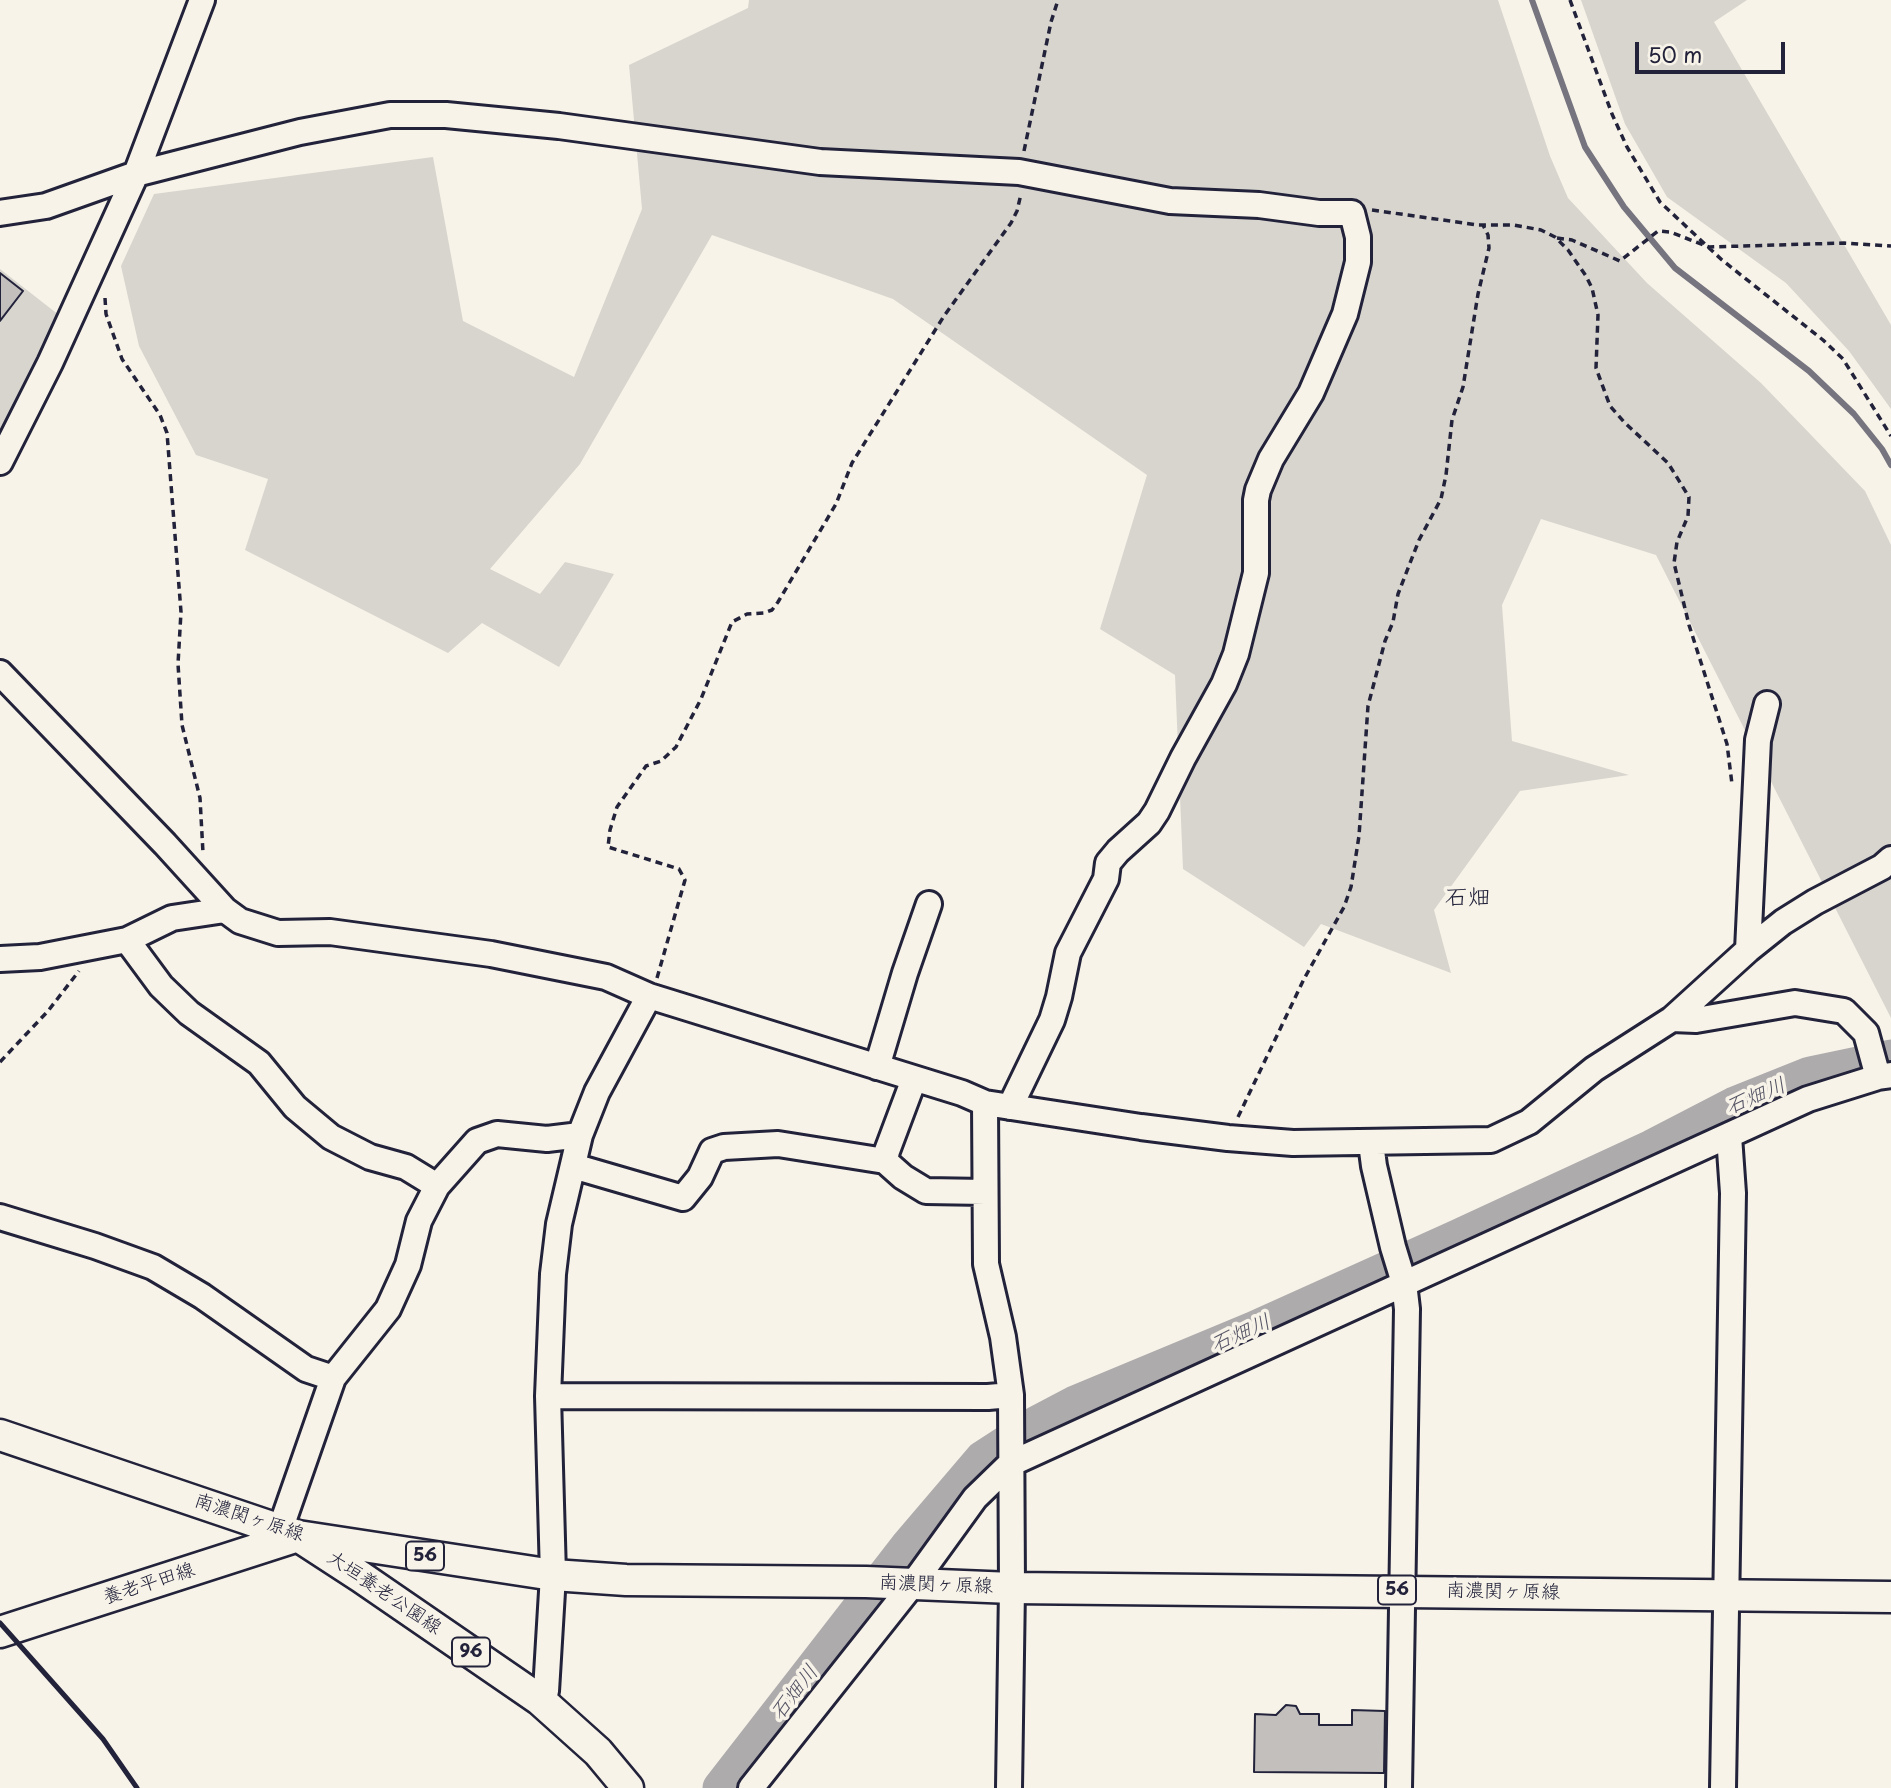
<!DOCTYPE html>
<meta charset="utf-8">
<style>
body{margin:0}
#map{position:relative;width:1891px;height:1788px;overflow:hidden;background:#f7f3e8;font-family:"Playpen Sans",sans-serif}
canvas{display:block}
.scale{position:absolute;left:1635px;top:42px;width:150px;height:32px;box-sizing:border-box;border:4px solid #22223b;border-top:0;padding-left:9px;font-size:21px;line-height:24px;white-space:nowrap;color:#22223b;-webkit-text-stroke:5px #f7f3e8;paint-order:stroke}
</style>
<div id="map">
<canvas width="1891" height="1788"></canvas>
<div class="scale">50 m</div>
</div>
<script>
const c = document.querySelector('canvas').getContext('2d');
c.lineJoin = 'round';
function fill(path, color) { c.fillStyle = color; c.fill(path, 'evenodd'); }
const toPath = rows => new Path2D(rows.map(r => 'M' + r).join(''));
function trace(path, color, width, dash) { c.strokeStyle = color; c.lineWidth = width; c.lineCap = dash ? 'butt' : 'round'; c.setLineDash(dash || []); c.stroke(path); }
function write(font, color, halo, rows, align = 'center') {
  c.font = font + ' "Playpen Sans","Klee One",sans-serif'; c.lineWidth = 7; c.setLineDash([]); c.textBaseline = 'middle'; c.strokeStyle = halo; c.fillStyle = color; for (const [text, x, y, turn = 0] of rows) {
    c.save(); c.translate(x, y); c.rotate((+turn || 0) * Math.PI / 180); c.textAlign = isNaN(turn) ? turn : align; if (halo) c.strokeText(text, 0, 0); c.fillText(text, 0, 0); c.restore();
  }
}
fill(toPath([
 [749,0,1498,0,1550,156,1568,198,1647,283,1761,383,1865,491,1891,545,1891,1018,1656,555,1541,519,1502,605,1512,741,1629,775,1520,791,1434,910,1451,973,1321,924,1304,947,1183,869,1175,675,1100,629,1147,475,893,299,712,235,580,464,490,569,540,594,565,562,614,574,559,667,482,623,448,653,245,550,268,479,196,455,139,346,121,266,154,194,433,157,463,321,574,377,642,209,629,65,748,8],
 [1581,0,1747,0,1714,22,1891,325,1891,409,1849,351,1786,283,1667,197,1625,124],
 [0,269,64,319,0,442]
]), '#d8d5cf');
trace(toPath([
 [1532,0,1585,147,1624,207,1675,268,1809,371,1854,414,1882,449,1891,465]
]), '#76747f', 6);
trace(toPath([
 [721,1788,908,1547,983,1459,1037,1424,1075,1404,1253,1330,1455,1239,1652,1148,1735,1105,1810,1075,1891,1058]
]), '#aeabad', 37);
const building = toPath([
 [0,273,23,291,0,321,0,273],
 [1286,1705,1296,1706,1300,1714,1319,1714,1319,1725,1352,1725,1352,1710,1385,1711,1384,1773,1254,1772,1255,1714,1276,1715,1286,1705]
]);
fill(building, '#c2bfbd');
trace(building, '#22223b', 2);
const minor = toPath([
 [0,213,46,206,136,174,300,132,390,115,446,115,559,126,820,162,1019,172,1170,201,1259,205,1319,213,1352,213,1358,237,1358,262,1345,314,1311,393,1271,459,1258,490,1256,500,1256,573,1236,654,1224,684,1183,758,1157,811,1149,823,1118,851,1108,863,1106,879,1068,953,1059,997,1052,1020,1010,1107],
 [0,462,50,363,136,174,202,0],
 [0,673,165,844,225,910,240,921,278,933,330,932,491,954,606,977,649,996,962,1093,985,1103,1141,1127,1228,1138,1293,1143,1491,1140,1529,1122,1594,1069,1672,1019,1748,950,1783,922,1815,902,1882,867,1891,859],
 [127,940,161,986,189,1013,259,1063,295,1107,331,1137,370,1157,406,1167,437,1186],
 [1748,950,1758,740,1767,704],
 [0,959,40,957,127,940,172,918,225,910],
 [1672,1019,1696,1020,1795,1003,1844,1011,1866,1033,1878,1077],
 [877,1067,905,973,929,904],
 [985,1103,986,1264,1003,1337,1011,1395,1012,1588,1009,1788],
 [1371,1143,1374,1166,1393,1247,1404,1283,1407,1309,1399,1788],
 [885,1161,887,1151,914,1079],
 [573,1166,683,1198,700,1177,712,1151,724,1147,778,1144,885,1161,903,1177,926,1191,985,1192],
 [0,1217,95,1246,153,1267,202,1296,306,1369,333,1378],
 [548,1396,988,1397,1011,1395],
 [280,1530,333,1378,388,1309,408,1265,419,1221,437,1186,477,1141,497,1134,547,1139,580,1135],
 [540,1700,546,1691,553,1575,548,1396,553,1274,559,1224,580,1135,597,1092,649,996],
 [751,1788,912,1585,975,1498,1010,1464,1808,1099,1878,1077,1891,1075],
 [1723,1788,1733,1193,1729,1136]
]);
const major = toPath([
 [0,1435,298,1536,553,1575,626,1580,866,1582,1012,1588,1891,1597],
 [0,1632,298,1536,361,1577,540,1700,598,1752,628,1788]
]);
trace(minor, '#22223b', 30);
trace(major, '#22223b', 35);
trace(toPath([
 [1570,0,1612,114,1627,147,1660,202,1722,260,1823,340,1843,359,1891,436],
 [1024,151,1051,22,1058,0],
 [1372,210,1478,225,1514,225,1541,230,1555,237,1568,250,1586,276,1592,288,1598,315,1596,368,1610,406,1624,422,1668,463,1689,497,1688,516,1677,542,1674,563,1689,625,1727,744,1732,784],
 [1557,238,1572,240,1620,261,1658,231,1670,232,1709,247,1844,243,1891,246],
 [105,298,106,314,122,359,160,415,167,433,181,612,178,664,182,725,200,798,203,853],
 [657,978,685,880,679,869,608,847,610,830,617,807,646,766,661,761,676,747,701,699,732,622,747,614,764,613,772,610,778,602,836,504,852,463,944,316,1011,223,1017,211,1021,194],
 [0,1062,48,1011,79,971],
 [1238,1117,1304,979,1344,907,1351,887,1359,836,1368,706,1385,641,1393,622,1398,594,1419,540,1441,499,1446,475,1452,420,1463,387,1478,294,1489,248,1488,235,1483,225]
]), '#22223b', 3.5, [7, 5]);
trace(minor, '#f7f3e8', 24);
trace(major, '#f7f3e8', 30);
trace(toPath([
 [0,1623,103,1739,137,1788]
]), '#22223b', 5);
for (const [x, y, w] of [
 [425,1556,38],
 [1397,1590,38],
 [471,1652,38]
]) { const box = new Path2D(); box.roundRect(x - w / 2, y - 14.5, w, 29, 5); c.fillStyle = '#f7f3e8'; c.fill(box); trace(box, '#22223b', 2); }
write('bold 18px', '#22223b', null, [
 ["56",425,1556],
 ["56",1397,1590],
 ["96",471,1652]
]);
write('19px', '#22223b', '#f7f3e8', [
 ["南濃関ヶ原線",249,1518,18],
 ["養老平田線",149,1584,-18],
 ["南濃関ヶ原線",936,1585,2],
 ["南濃関ヶ原線",1503,1592,1],
 ["大垣養老公園線",384,1593,34]
]);
write('italic 21px', '#535263', '#f7f3e8', [
 ["石畑川",1756,1097,-23],
 ["石畑川",1241,1334,-24],
 ["石畑川",795,1693,-52]
]);
write('23px', '#22223b', '#f7f3e8', [
 ["石畑",1468,899]
]);
</script>
